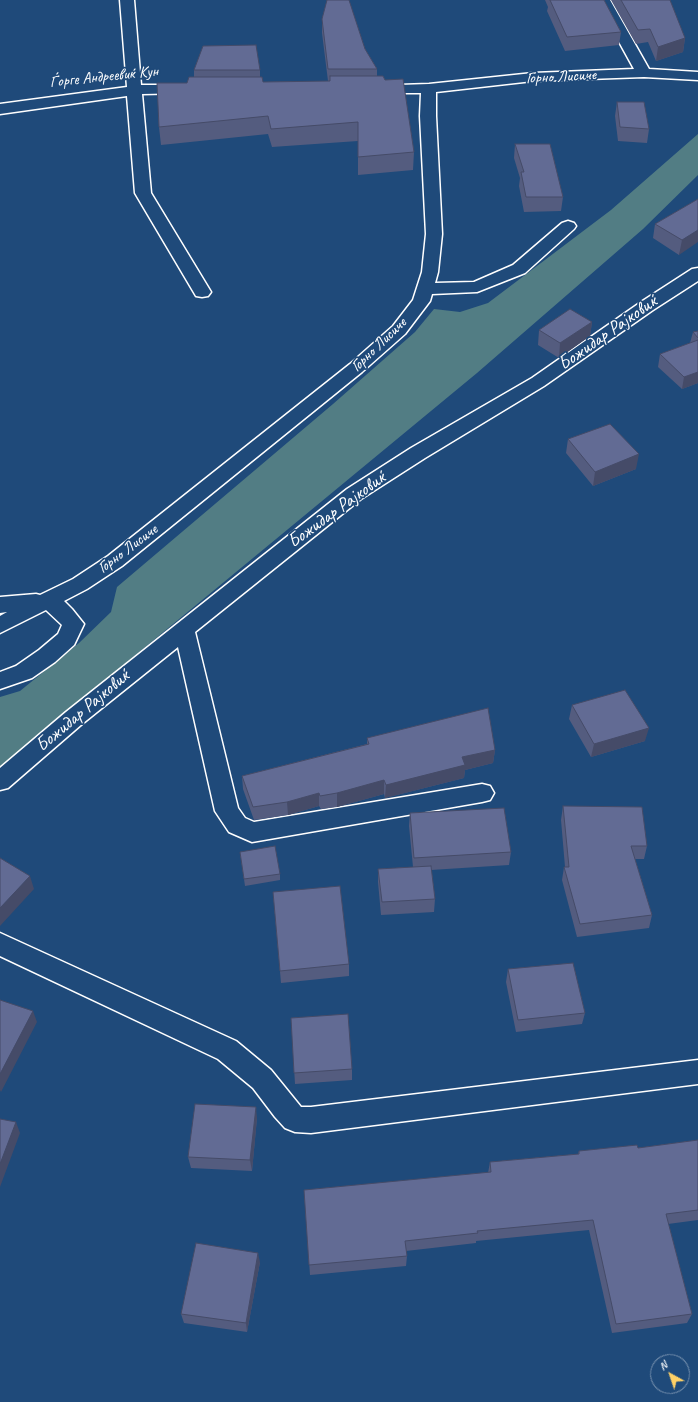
<!DOCTYPE html>
<meta charset="utf-8">
<style>
body{margin:0}
#map{position:relative;width:698px;height:1402px;overflow:hidden;background:#1f4a7a;font-family:Caveat,sans-serif}
canvas{display:block}
.north{position:absolute;left:650px;top:1354px;width:40px;height:40px;box-sizing:border-box;background:#1f4a7a;border:1px solid #7992af;border-radius:50%;rotate:320deg;font-size:11px;font-weight:700;line-height:16px;text-align:center;color:#fff}
.north::after{content:'';display:block;margin:auto;width:14px;height:18px;background:#ffd166;clip-path:polygon(50% 0,100% 100%,50% 72%,0 100%)}
</style>
<div id="map">
<canvas width="698" height="1402"></canvas>
<div class="north">N</div>
</div>
<script>
const c = document.querySelector('canvas').getContext('2d');
c.lineJoin = 'round';
function fill(path, color) { c.fillStyle = color; c.fill(path, 'evenodd'); }
const toPath = rows => new Path2D(rows.map(r => 'M' + r).join(''));
function trace(path, color, width, dash) { c.strokeStyle = color; c.lineWidth = width; c.lineCap = dash ? 'butt' : 'round'; c.setLineDash(dash || []); c.stroke(path); }
function write(font, color, halo, rows, align = 'center') {
  c.font = font + ' Caveat,sans-serif'; c.lineWidth = 3.5; c.setLineDash([]); c.textBaseline = 'middle'; c.strokeStyle = halo; c.fillStyle = color; for (const [text, x, y, turn = 0] of rows) {
    c.save(); c.translate(x, y); c.rotate((+turn || 0) * Math.PI / 180); c.textAlign = isNaN(turn) ? turn : align; if (halo) c.strokeText(text, 0, 0); c.fillText(text, 0, 0); c.restore();
  }
}
fill(toPath([
 [698,134,698,175,643,229,477,373,0,767,0,697,20,691,79,643,111,612,117,587,333,404,415,332,434,309,460,312,488,303,611,210]
]), '#527d84');
const minor = toPath([
 [120,0,134,0,141,85,188,85,193,86,195,89,193,92,188,93,142,94,151,193,211,292,208,296,202,297,196,296,135,193,127,96,0,114,0,104,127,87,120,0],
 [596,0,610,0,649,69,698,72,698,80,644,77,533,81,436,92,436,116,442,234,438,272,435,283,474,282,513,265,562,223,568,221,574,223,576,226,574,229,525,273,477,292,432,294,430,301,405,334,362,372,122,566,87,589,64,601,72,609,84,624,74,645,55,662,32,678,0,689,0,672,16,666,39,650,58,634,62,625,46,610,0,633,0,616,7,612,0,613,0,597,36,594,40,595,73,579,108,556,350,364,393,326,413,300,422,272,426,234,420,116,421,93,374,93,369,92,367,89,369,86,429,84,533,73,634,69,596,0],
 [698,268,698,281,653,310,544,386,425,458,361,499,195,632,238,808,245,818,254,822,482,784,490,786,494,793,490,800,482,802,252,842,229,832,215,811,178,647,82,724,8,788,0,790,0,768,66,712,347,489,411,448,532,378,641,302,692,269,698,268],
 [0,933,236,1041,271,1070,301,1107,311,1107,698,1060,698,1084,311,1133,295,1132,285,1128,275,1117,253,1088,218,1059,0,956,0,933]
]);
trace(minor, '#fff', 3);
fill(minor, '#1f4a7a');
fill(toPath([
 [545,0,604,0,621,32,619,45,565,51,547,11,548,7],
 [611,0,665,0,685,38,683,52,656,61,648,42,636,44],
 [322,19,365,49,377,69,377,76,414,152,413,170,358,175,358,141,272,147,268,134,161,145,159,127,187,83,194,77,194,70,260,70,260,77,263,82,328,81,322,33],
 [617,102,649,129,647,143,618,141,615,116],
 [515,144,563,197,561,211,524,212,519,186,520,178,514,158],
 [698,199,679,255,653,238,655,224],
 [592,322,590,336,559,358,538,345,539,330],
 [698,331,698,383,682,389,658,367,660,354,690,343,693,332],
 [568,439,636,469,593,486,566,453],
 [572,705,645,741,591,757,569,719],
 [367,738,495,750,493,763,465,770,464,778,385,798,384,794,337,807,321,809,319,806,288,815,254,820,243,789,242,776,367,744],
 [563,806,647,846,644,859,635,859,652,915,649,928,577,937,562,880,564,867,565,867,561,820],
 [410,813,511,852,509,865,431,870,435,899,434,912,381,915,378,882,378,869,413,867,409,826],
 [240,852,280,874,280,880,245,886],
 [273,892,349,964,349,976,281,983],
 [508,969,585,1013,582,1024,516,1032,506,982],
 [291,1018,352,1069,352,1080,295,1084],
 [257,1118,252,1171,191,1168,188,1157],
 [698,1140,698,1220,668,1224,692,1314,687,1323,612,1333,589,1230,476,1241,476,1243,406,1251,407,1256,406,1266,310,1275,304,1190,488,1173,490,1162,578,1154,579,1151,638,1148],
 [260,1262,247,1332,184,1323,181,1314]
]), '#545c7f');
fill(toPath([
 [685,38,683,52,656,61,658,47],
 [698,230,698,242,679,255,682,240],
 [592,322,590,336,559,358,560,343],
 [698,372,698,383,682,389,684,377],
 [639,454,636,469,593,486,595,472],
 [649,728,645,741,591,757,594,744],
 [495,750,493,763,465,770,464,778,385,798,386,785,462,757],
 [384,780,384,794,337,807,337,793],
 [319,793,319,806,288,815,287,802],
 [30,876,34,889,0,926,0,908],
 [33,1011,37,1022,1,1092,0,1090,0,1074],
 [256,1107,257,1118,252,1171,250,1160],
 [16,1122,20,1133,0,1187,0,1164],
 [258,1253,260,1262,247,1332,246,1323]
]), '#454b68');
const building = toPath([
 [327,0,349,0,365,49,377,69,328,69,322,19,327,0],
 [550,0,604,0,621,32,567,37,550,0],
 [621,0,670,0,685,38,658,47,650,29,638,30,621,0],
 [256,45,260,70,194,70,203,46,256,45],
 [330,76,383,76,385,80,403,79,414,152,358,157,358,122,271,129,268,116,159,127,157,83,187,83,189,77,262,77,263,82,330,81,330,76],
 [617,102,644,102,649,129,620,127,617,102],
 [515,144,550,144,563,197,526,197,521,172,524,172,515,144],
 [698,199,698,230,682,240,655,224,698,199],
 [570,309,592,322,560,343,539,330,570,309],
 [698,331,698,338,693,332,698,331],
 [698,340,698,372,684,377,660,354,698,340],
 [610,424,639,454,595,472,568,439,610,424],
 [625,690,649,728,594,744,572,705,625,690],
 [488,708,495,750,462,757,465,765,386,785,384,780,337,793,320,796,319,793,287,802,253,807,242,776,369,744,367,738,488,708],
 [563,806,642,807,647,846,631,846,652,915,580,924,564,867,569,867,563,806],
 [504,808,511,852,414,858,410,813,504,808],
 [275,846,280,874,244,879,240,852,275,846],
 [0,858,30,876,0,908,0,858],
 [431,866,435,899,382,902,378,869,431,866],
 [340,886,349,964,280,971,273,892,340,886],
 [573,963,585,1013,518,1020,508,969,573,963],
 [0,1000,33,1011,0,1074,0,1000],
 [348,1014,352,1069,294,1073,291,1018,348,1014],
 [195,1104,256,1107,250,1160,188,1157,195,1104],
 [0,1119,16,1122,0,1164,0,1119],
 [698,1140,698,1210,666,1214,692,1314,616,1324,593,1220,477,1231,478,1233,405,1241,407,1256,309,1265,304,1190,491,1172,490,1162,579,1154,579,1151,637,1145,638,1148,698,1140],
 [196,1243,258,1253,246,1323,181,1314,196,1243]
]);
fill(building, '#626b94');
trace(building, '#454b68', 1);
write('16px', '#fff', '#1f4a7a', [
 ["Ѓорге Андреевиќ Кун",104,77,-6],
 ["Горно Лисиче",561,77,-3],
 ["Горно Лисиче",379,345,-44],
 ["Горно Лисиче",128,549,-37]
]);
write('19px', '#fff', '#1f4a7a', [
 ["Божидар Рајковиќ",608,333,-35],
 ["Божидар Рајковиќ",337,510,-36],
 ["Божидар Рајковиќ",83,711,-40]
]);
</script>
